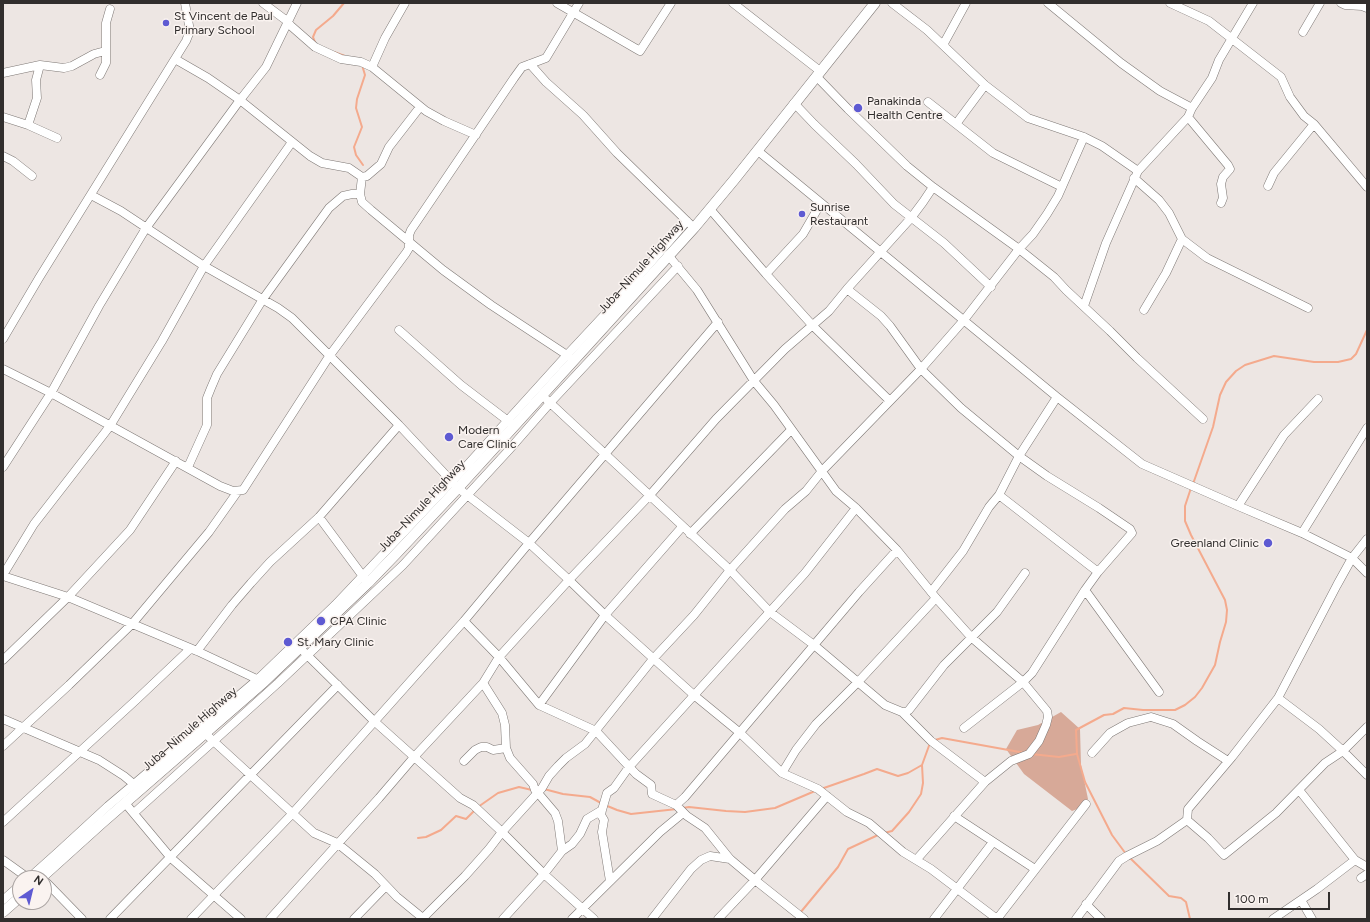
<!DOCTYPE html>
<meta charset="utf-8">
<style>
body{margin:0}
#map{position:relative;width:1370px;height:922px;overflow:hidden;background:#ede6e3;font-family:Figtree,sans-serif}
canvas{display:block}
.frame{position:absolute;inset:0;border:4px solid #312e2d;pointer-events:none}
.north{position:absolute;left:12px;top:870px;width:40px;height:40px;box-sizing:border-box;background:#faf3f0;border:1px solid #aaa4a2;border-radius:50%;rotate:35deg;font-size:11px;font-weight:700;line-height:16px;text-align:center;color:#312e2d}
.north::after{content:'';display:block;margin:auto;width:14px;height:18px;background:#5e5ad2;clip-path:polygon(50% 0,100% 100%,50% 72%,0 100%)}
.scale{position:absolute;left:1228px;top:892px;width:102px;height:18px;box-sizing:border-box;border:2px solid #312e2d;border-top:0;padding-left:5px;font-size:12px;line-height:14px;white-space:nowrap;color:#312e2d;-webkit-text-stroke:3px #faf3f0;paint-order:stroke}
</style>
<div id="map">
<canvas width="1370" height="922"></canvas>
<div class="frame"></div>
<div class="north">N</div>
<div class="scale">100 m</div>
</div>
<script>
const c = document.querySelector('canvas').getContext('2d');
c.lineJoin = 'round';
function fill(path, color) { c.fillStyle = color; c.fill(path, 'evenodd'); }
const toPath = rows => new Path2D(rows.map(r => 'M' + r).join(''));
function trace(path, color, width, dash) { c.strokeStyle = color; c.lineWidth = width; c.lineCap = dash ? 'butt' : 'round'; c.setLineDash(dash || []); c.stroke(path); }
function write(font, color, halo, rows, align = 'center') {
  c.font = font + ' Figtree,sans-serif'; c.lineWidth = 3; c.setLineDash([]); c.textBaseline = 'middle'; c.strokeStyle = halo; c.fillStyle = color; for (const [text, x, y, turn = 0] of rows) {
    c.save(); c.translate(x, y); c.rotate((+turn || 0) * Math.PI / 180); c.textAlign = isNaN(turn) ? turn : align; if (halo) c.strokeText(text, 0, 0); c.fillText(text, 0, 0); c.restore();
  }
}
fill(toPath([
 [1061,712,1080,729,1081,765,1088,799,1083,807,1072,811,1024,774,1006,749,1017,730,1038,725]
]), '#d7a998');
trace(toPath([
 [315,42,313,37,316,30,333,16,344,3],
 [334,52,345,56],
 [362,65,365,75,357,99,356,108,362,127,354,147,356,155,363,165],
 [1193,484,1213,427,1220,395,1226,382,1236,371,1245,365,1274,356,1314,362,1338,362,1351,359,1356,354,1367,330],
 [935,740,942,738,1025,753],
 [1031,754,1059,757,1076,754],
 [544,789,563,794,590,797,601,803],
 [821,789,864,774,877,769,898,776,908,773,922,765],
 [605,805,617,810,631,814,677,809],
 [478,807,498,793,519,787,532,790],
 [683,808,689,807,726,811,745,812,775,808,815,791],
 [884,833,892,831,909,812,921,794,923,783,922,765,930,743],
 [418,838,426,837,441,830,456,816,466,819,475,810],
 [1126,854,1112,835,1085,782,1077,754,1076,730,1104,715,1113,714,1124,708,1143,710,1175,710,1185,705,1195,697,1202,688,1215,665,1220,642,1226,622,1227,610,1225,600,1191,535,1185,521,1185,506,1191,488],
 [1129,857,1169,896,1181,898,1186,902,1190,919],
 [800,913,838,867,848,849,878,835]
]), '#f4aa8d', 2);
const minor = toPath([
 [263,3,287,21,291,26,315,47,341,59,361,62,372,67,426,111,444,121,476,135],
 [557,3,640,51,671,3],
 [733,3,820,71],
 [892,3,927,30,985,85,1028,118,1084,137,1102,146,1138,171],
 [1048,3,1121,63,1160,91,1192,108],
 [1170,3,1209,21,1281,77,1290,97,1304,116,1314,124,1367,187],
 [1341,3,1345,5,1362,6,1367,8],
 [1303,32,1320,3],
 [943,45,966,3],
 [175,59,208,78,240,100,310,156,322,163,349,168,362,177,367,176,381,164,389,147,420,107],
 [530,64,546,82,583,115,617,153,690,224],
 [372,67,385,38,405,3],
 [3,73,40,65,64,68,72,66,94,54,105,51],
 [100,75,106,63,106,23,110,9],
 [816,76,848,109,907,166,933,187,1019,249,1054,277,1066,290,1110,331,1137,358,1203,419],
 [985,85,956,124,993,153,1062,187],
 [928,102,956,124],
 [794,103,814,124,856,164,894,204,944,243,991,287],
 [3,117,28,125,57,138],
 [1188,117,1228,165,1230,169,1223,177,1221,184,1223,198,1221,203],
 [28,125,37,98,36,80,40,65],
 [758,151,1057,397,1142,464,1238,506,1302,533,1352,558,1367,573],
 [3,156,13,161,32,176],
 [362,177,360,194,362,202,371,210,443,270,491,305,570,357],
 [1134,178,1159,200,1169,213,1182,239,1207,258,1308,308],
 [1268,186,1274,173,1314,124],
 [91,195,121,211,204,266,278,308,292,318,399,425,458,488,529,543,569,580,605,615,695,696,739,732,782,773,818,789,847,812,869,823,903,852,931,869,997,919],
 [710,209,766,274,813,326,890,401],
 [668,255,697,290,754,381,774,405,836,491,856,508,897,550,936,598,971,637,1023,682,1047,711,1048,717,1046,725,1039,741,1029,754,1011,761,985,782,917,859],
 [766,274,803,234,821,203],
 [847,289,881,316,890,326,921,369,961,408,1019,456,1047,476,1099,508,1130,529,1132,533,1098,572,1085,590,1032,673,1023,682,964,728],
 [1084,306,1106,243,1138,171,1188,117,1192,108,1212,78,1219,60,1253,3],
 [1144,310,1166,273,1182,239],
 [399,330,461,385,512,424],
 [3,339,39,278,186,41,190,31,185,3],
 [3,369,51,393,220,486,233,491,243,490,330,355,406,253,409,248,409,235,411,230,514,78,522,67,546,58,579,3],
 [547,400,730,570,770,612,814,645,885,705,902,712,906,712,909,710,944,665,997,612,1025,573],
 [3,467,51,393,99,306,146,228,240,100,266,67,297,3],
 [188,467,207,425,207,398,211,388,217,374,263,299,329,208,343,196,352,194,360,194],
 [999,495,1098,572],
 [1238,506,1284,435,1318,399],
 [319,517,365,579],
 [1302,533,1367,428],
 [690,534,791,430],
 [1367,539,1352,558,1337,585,1278,698,1232,757,1188,809,1187,820,1208,838,1224,855,1276,813,1325,763,1343,751,1367,727],
 [3,575,34,524,110,426,162,341,204,266,292,142],
 [3,576,68,597,197,651,261,681],
 [1085,590,1159,692],
 [931,592,963,551,989,507,999,495,1019,456,1057,397],
 [464,621,499,657,539,705,596,731,636,774,651,785,652,794,676,805,687,816,705,828,730,859,755,880,804,919],
 [197,651,232,605,251,583,270,562,319,517,399,425],
 [304,652,374,721,460,798,473,805,502,832,544,874,594,919],
 [3,660,68,597,130,530,176,461],
 [483,683,502,713,505,725,506,748,510,758,533,784,535,790],
 [1278,698,1319,729,1343,751,1367,775],
 [539,705,605,615,682,527],
 [902,712,931,741,985,782],
 [3,719,99,760,124,776,136,786],
 [209,737,314,833,337,843,375,874,397,897,424,919],
 [3,746,69,685,132,624,209,532,238,491],
 [1092,753,1110,733,1128,723,1151,717,1173,724,1197,741,1228,761],
 [464,761,475,750,481,747,487,747,493,750,506,748],
 [782,773,796,750,816,724,858,682,936,598],
 [1299,790,1355,860],
 [538,793,555,813,558,821,562,851],
 [125,803,171,858,241,919],
 [676,805,685,797,859,592,897,550],
 [602,810,601,815,604,820,602,832,610,881],
 [134,813,278,683,403,565,508,451,550,403,678,266],
 [954,816,1035,869],
 [3,822,135,701,190,649],
 [3,860,28,878],
 [29,878,58,852,108,806,257,680,335,605,461,472,566,356,621,297,687,221],
 [1361,878,1367,874],
 [44,880,82,919],
 [3,900,20,885],
 [1301,900,1312,919],
 [1086,904,1101,919],
 [110,919,338,685],
 [191,919,292,814,464,621,529,543,718,322],
 [270,919,379,798,415,756,483,683,499,657,569,580,650,495,716,419,785,349,829,311,847,289,911,218,923,202,933,187],
 [354,919,386,886],
 [422,919,465,876,489,849,502,832,542,788,549,776,558,766,566,758,585,744,653,659,694,615,730,570,785,509,806,491,822,471,921,369,964,320,1019,249,1033,234,1047,214,1058,196,1084,137],
 [503,919,544,874,562,851,572,844,580,834,587,819,602,810,607,793,614,788,629,767,805,573,856,508],
 [572,919,660,832,683,813],
 [652,919,691,869,701,860,710,856,730,859],
 [718,919,755,880,827,796],
 [934,919,993,842],
 [997,919,1086,804],
 [1076,919,1119,861,1127,856,1157,841,1187,820],
 [1273,919,1317,889,1355,860,1367,867]
]);
const major = toPath([
 [41,878,102,823,264,682,368,583,395,555,458,488,694,228,734,180,875,3],
 [3,912,20,897]
]);
trace(minor, '#7e7875', 9);
trace(major, '#7e7875', 11);
trace(minor, '#fff', 8);
trace(major, '#fff', 10);
for (const [x, y, r, color] of [
 [166,23,4,"#5e5ad2"],
 [858,108,5,"#5e5ad2"],
 [802,214,4,"#5e5ad2"],
 [449,437,5,"#5e5ad2"],
 [1268,543,5,"#5e5ad2"],
 [321,621,5,"#5e5ad2"],
 [288,642,5,"#5e5ad2"]
]) { const dot = new Path2D(); dot.arc(x, y, r, 0, 2 * Math.PI); c.fillStyle = color; c.fill(dot); trace(dot, '#faf3f0', 1.5); }
write('12px', '#312e2d', '#faf3f0', [
 ["St Vincent de Paul",174,16],
 ["Primary School",174,30],
 ["Panakinda",867,101],
 ["Health Centre",867,115],
 ["Sunrise",810,207],
 ["Restaurant",810,221],
 ["Modern",458,430],
 ["Care Clinic",458,444],
 ["Greenland Clinic",1259,543,"right"],
 ["CPA Clinic",330,621],
 ["St. Mary Clinic",297,642]
], 'left');
write('12px', '#312e2d', '#faf3f0', [
 ["Juba–Nimule Highway",641,267,-48],
 ["Juba–Nimule Highway",422,506,-47],
 ["Juba–Nimule Highway",190,729,-41]
]);
</script>
